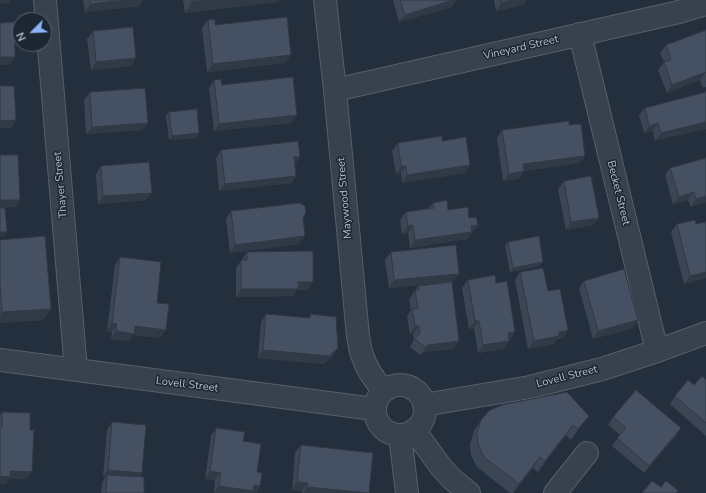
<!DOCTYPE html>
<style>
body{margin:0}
#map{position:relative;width:706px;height:493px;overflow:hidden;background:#242f3e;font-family:"Nunito Sans",sans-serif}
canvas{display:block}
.north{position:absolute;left:12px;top:12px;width:40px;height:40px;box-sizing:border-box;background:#1d2633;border:1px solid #59626f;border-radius:50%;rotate:246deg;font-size:11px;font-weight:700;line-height:16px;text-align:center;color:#b4bcc9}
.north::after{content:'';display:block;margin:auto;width:14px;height:18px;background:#8ab4f8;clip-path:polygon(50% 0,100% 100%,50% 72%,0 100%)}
</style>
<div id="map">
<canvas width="706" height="493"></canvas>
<div class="north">N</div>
</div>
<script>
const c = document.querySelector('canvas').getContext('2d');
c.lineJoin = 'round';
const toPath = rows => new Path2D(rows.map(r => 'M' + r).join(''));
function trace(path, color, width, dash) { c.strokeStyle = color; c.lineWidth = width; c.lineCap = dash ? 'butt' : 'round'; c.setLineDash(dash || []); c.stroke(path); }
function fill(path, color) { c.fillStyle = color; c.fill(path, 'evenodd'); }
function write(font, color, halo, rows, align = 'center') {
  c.font = font + ' "Nunito Sans",sans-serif'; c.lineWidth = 3; c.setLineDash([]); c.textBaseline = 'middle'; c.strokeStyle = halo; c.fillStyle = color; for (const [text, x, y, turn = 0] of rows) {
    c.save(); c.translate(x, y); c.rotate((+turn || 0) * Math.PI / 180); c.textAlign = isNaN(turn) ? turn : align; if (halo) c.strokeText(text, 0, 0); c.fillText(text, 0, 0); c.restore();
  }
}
const minor = toPath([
 [45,0,76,370],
 [325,0,335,90,358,336,361,352,366,365,371,374,383,391],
 [580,34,657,351],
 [335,90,679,12,706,4],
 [0,360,374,409],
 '375 410a25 25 0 1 1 50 0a25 25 0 1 1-50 0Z',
 [424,405,530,387,602,369,657,351,706,333],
 [414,430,441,467,452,479,469,493],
 [400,435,407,493],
 [555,493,587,453]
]);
trace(minor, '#565f6c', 24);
trace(minor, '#38414e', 22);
fill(toPath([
 [83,0,143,0,139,6,85,12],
 [183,0,279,0,278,2,185,13],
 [393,0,456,0,452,7,399,22],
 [494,0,527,0,523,5,496,11],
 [208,20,215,25,285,63,207,72,202,28],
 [706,30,706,87,703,88,700,80,667,93,658,70,664,62,660,53,666,45],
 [93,31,136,58,131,66,91,70,87,39],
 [214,80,222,85,292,123,214,131,209,88],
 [90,92,148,123,142,130,86,134,84,100],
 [706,92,655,141,653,131,644,133,639,115,645,108],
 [169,112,199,133,196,138,169,140,166,116],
 [569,125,585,156,580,163,524,171,518,179,503,181,497,138,502,130],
 [442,141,470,165,465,173,402,183,401,173,396,174,392,151,398,143],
 [221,150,295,164,296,176,291,183,219,191,216,158],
 [706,158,706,202,691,207,688,200,673,204,665,175,670,168],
 [101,166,146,200,98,204,96,174],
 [564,181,599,218,593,225,566,230,558,189],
 [433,203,448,210,469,218,478,225,467,239,410,248,408,233,402,234,400,220,406,212,429,208],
 [231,211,303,218,299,244,230,253,226,219],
 [677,224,706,278,684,284,671,232],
 [0,240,51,309,43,320,0,323],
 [508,242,540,266,510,272,505,246],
 [247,252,308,290,297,290,293,296,236,297,236,268],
 [391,252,453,281,452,282,459,341,453,349,423,352,420,355,410,347,414,340,413,334,410,334,407,316,411,310,409,299,413,294,413,293,418,286,446,282,389,288,385,260],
 [120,257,157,303,160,338,133,335,129,341,111,339,112,332,107,331,115,265],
 [520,272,548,291,568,330,563,338,557,339,554,344,528,349,515,280],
 [468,280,496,283,515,332,510,340,509,340,504,349,478,353,474,328,469,329,462,288],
 [584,281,633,328,593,339,579,288],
 [266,314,308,318,311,314,333,356,324,364,258,358,261,322],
 [706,380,706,436,670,404,675,396,694,385],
 [490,410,581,426,571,440,566,435,538,472,533,468,513,493,510,493,477,467,471,455,470,444,474,431,481,420],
 [2,412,27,479,9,479,5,484,0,484,0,415],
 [613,417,681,428,676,436,644,473,612,446,620,435,608,425],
 [112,422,142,473,139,477,144,493,101,493,102,483,105,478,103,477,107,430],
 [216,428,243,441,257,472,260,486,256,493,214,493,215,480,205,479,211,436],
 [301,445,369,493,302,493,302,491,292,490,295,453]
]), '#3b4654');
fill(toPath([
 [0,0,11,0,9,3,0,4],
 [126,0,143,0,139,6,85,12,90,4],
 [211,0,279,0,278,2,185,13,192,2],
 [453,0,456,0,452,7,399,22,405,15],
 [515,0,527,0,523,5,496,11,501,3],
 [291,55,285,63,207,72,213,64],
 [0,57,15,57,10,65,0,65],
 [136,58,131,66,91,70,96,62],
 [706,72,700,80,667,93,672,85],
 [297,115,292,123,214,131,219,124],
 [16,120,11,128,0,128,0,121],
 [706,122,706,129,655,141,661,133],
 [148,123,142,130,86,134,92,127],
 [658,123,653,131,644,133,649,126],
 [199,133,196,138,169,140,172,136],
 [585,156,580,163,517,172,523,164],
 [294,157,300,157,295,165],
 [470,165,465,173,402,183,407,175],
 [401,166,406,166,401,173,396,174],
 [524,171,518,179,503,181,509,174],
 [296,176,291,183,219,191,225,184],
 [694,192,688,200,673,204,679,197],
 [152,193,146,200,98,204,103,196],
 [706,196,706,202,691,207,696,199],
 [0,200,20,200,15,207,0,208],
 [599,218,593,225,566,230,571,222],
 [413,225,408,233,402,234,408,226],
 [478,225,467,239,410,248,415,240,471,226],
 [0,232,7,232,4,236,0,236],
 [305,236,299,244,230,253,235,245],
 [543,262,540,266,510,272,513,268],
 [706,272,706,278,684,284,690,276],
 [459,274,453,281,389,288,394,280],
 [298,282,313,282,308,290,297,290,293,296,236,297,241,289],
 [51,309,43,320,0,323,0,315,2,312],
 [638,320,633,328,593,339,598,331],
 [475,321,479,321,474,328,469,329],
 [112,323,117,324,112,332,107,331],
 [135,326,166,330,160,338,133,335,129,341,111,339,116,331],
 [415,326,419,326,413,334,410,334],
 [568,330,563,338,557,339,554,344,528,349,534,341,559,332],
 [515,332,510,340,503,341,508,333],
 [459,341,453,349,423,352,420,355,428,345],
 [509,341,504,349,478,353,483,345],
 [338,348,333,356,324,364,258,358,263,350],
 [589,416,581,426,571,440,578,429],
 [573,425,566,435,538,472,545,461],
 [681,428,676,436,644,473,649,466],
 [540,457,533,468,513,493,519,484],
 [108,470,142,473,137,481,107,475,105,478,103,477],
 [10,471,32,472,27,479,9,479,5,484,0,484,0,476],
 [210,471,221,473,215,480,205,479],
 [297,482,308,483,302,491,292,490],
 [254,485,260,486,256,493,214,493,219,486],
 [307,487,368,493,303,493]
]), '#303945');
const building = toPath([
 [90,0,126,0,90,4,90,0],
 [192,0,211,0,192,2,192,0],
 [400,0,453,0,405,15,400,0],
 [501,0,515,0,501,3,501,0],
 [287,17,291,55,213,64,208,20,215,19,215,25,287,17],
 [14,22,15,57,0,57,0,23,14,22],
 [133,27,136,58,96,62,93,31,133,27],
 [706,30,706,73,706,72,672,85,664,62,671,60,666,45,706,30],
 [293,77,297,115,219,124,214,80,221,79,222,85,293,77],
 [0,86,14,86,16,120,0,121,0,86],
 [145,88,148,123,92,127,90,92,145,88],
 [706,92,706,122,661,133,658,123,649,126,645,108,706,92],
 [197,109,199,133,172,136,169,112,197,109],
 [569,121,569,125,581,124,585,156,523,164,524,171,509,174,502,130,569,121],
 [442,136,442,141,466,137,470,165,407,175,406,166,401,166,398,143,442,136],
 [298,141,300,157,294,157,296,176,225,184,221,150,298,141],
 [0,155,18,155,20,200,0,200,0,155],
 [706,158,706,196,696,199,694,192,679,197,670,168,706,158],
 [149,162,152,193,103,196,101,166,149,162],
 [591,176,599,218,571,222,564,181,591,176],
 [447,200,448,210,468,207,469,218,476,217,478,225,471,226,472,232,415,240,413,225,408,226,406,212,434,208,433,203,447,200],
 [299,203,305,206,306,213,303,218,305,236,235,245,231,211,299,203],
 [0,208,5,208,7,232,0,232,0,208],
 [695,220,696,224,706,222,706,272,690,276,677,224,695,220],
 [45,236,51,309,2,312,0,281,0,240,45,236],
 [539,236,543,262,513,268,508,242,539,236],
 [456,245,459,274,394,280,391,252,456,245],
 [313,251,313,282,298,282,298,289,241,289,241,260,247,260,247,252,313,251],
 [120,257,161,262,157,303,169,304,166,330,135,326,134,334,116,331,117,324,112,323,120,257],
 [543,268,548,291,560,289,568,330,559,332,559,336,534,341,520,272,543,268],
 [624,269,638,320,598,331,584,281,624,269],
 [495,275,496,283,507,281,515,332,508,333,509,341,483,345,479,321,475,321,468,280,495,275],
 [452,282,459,341,428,345,426,348,415,339,420,333,419,326,415,326,412,309,418,308,415,291,419,290,418,286,452,282],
 [266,314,310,318,311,314,336,317,338,348,329,356,263,350,266,314],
 [702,376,706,380,706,423,675,396,688,380,694,385,702,376],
 [636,390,681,428,649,466,617,438,626,428,613,417,636,390],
 [567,392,589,416,578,429,573,425,545,461,540,457,519,484,484,457,478,444,477,433,481,420,490,410,502,405,567,392],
 [2,412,30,413,30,430,34,430,32,472,10,471,10,477,0,476,0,427,2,427,2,412],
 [112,422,146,425,142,473,108,470,112,422],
 [216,428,245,432,243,441,261,444,257,472,262,473,260,486,254,485,253,491,219,486,221,473,210,471,216,428],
 [301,445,373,453,369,493,307,487,308,483,297,482,301,445],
 [107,475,144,477,144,493,106,493,107,475],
 [652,481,661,487,666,481,678,490,676,493,642,493,652,481]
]);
fill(building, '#455162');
trace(building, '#303945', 1);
write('11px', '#b4bcc9', '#1d2633', [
 ["Vineyard Street",521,48,-13],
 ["Thayer Street",61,185,-95],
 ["Becket Street",618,193,76],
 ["Maywood Street",345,198,-95],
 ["Lovell Street",567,377,-14],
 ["Lovell Street",187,385,7]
]);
</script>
